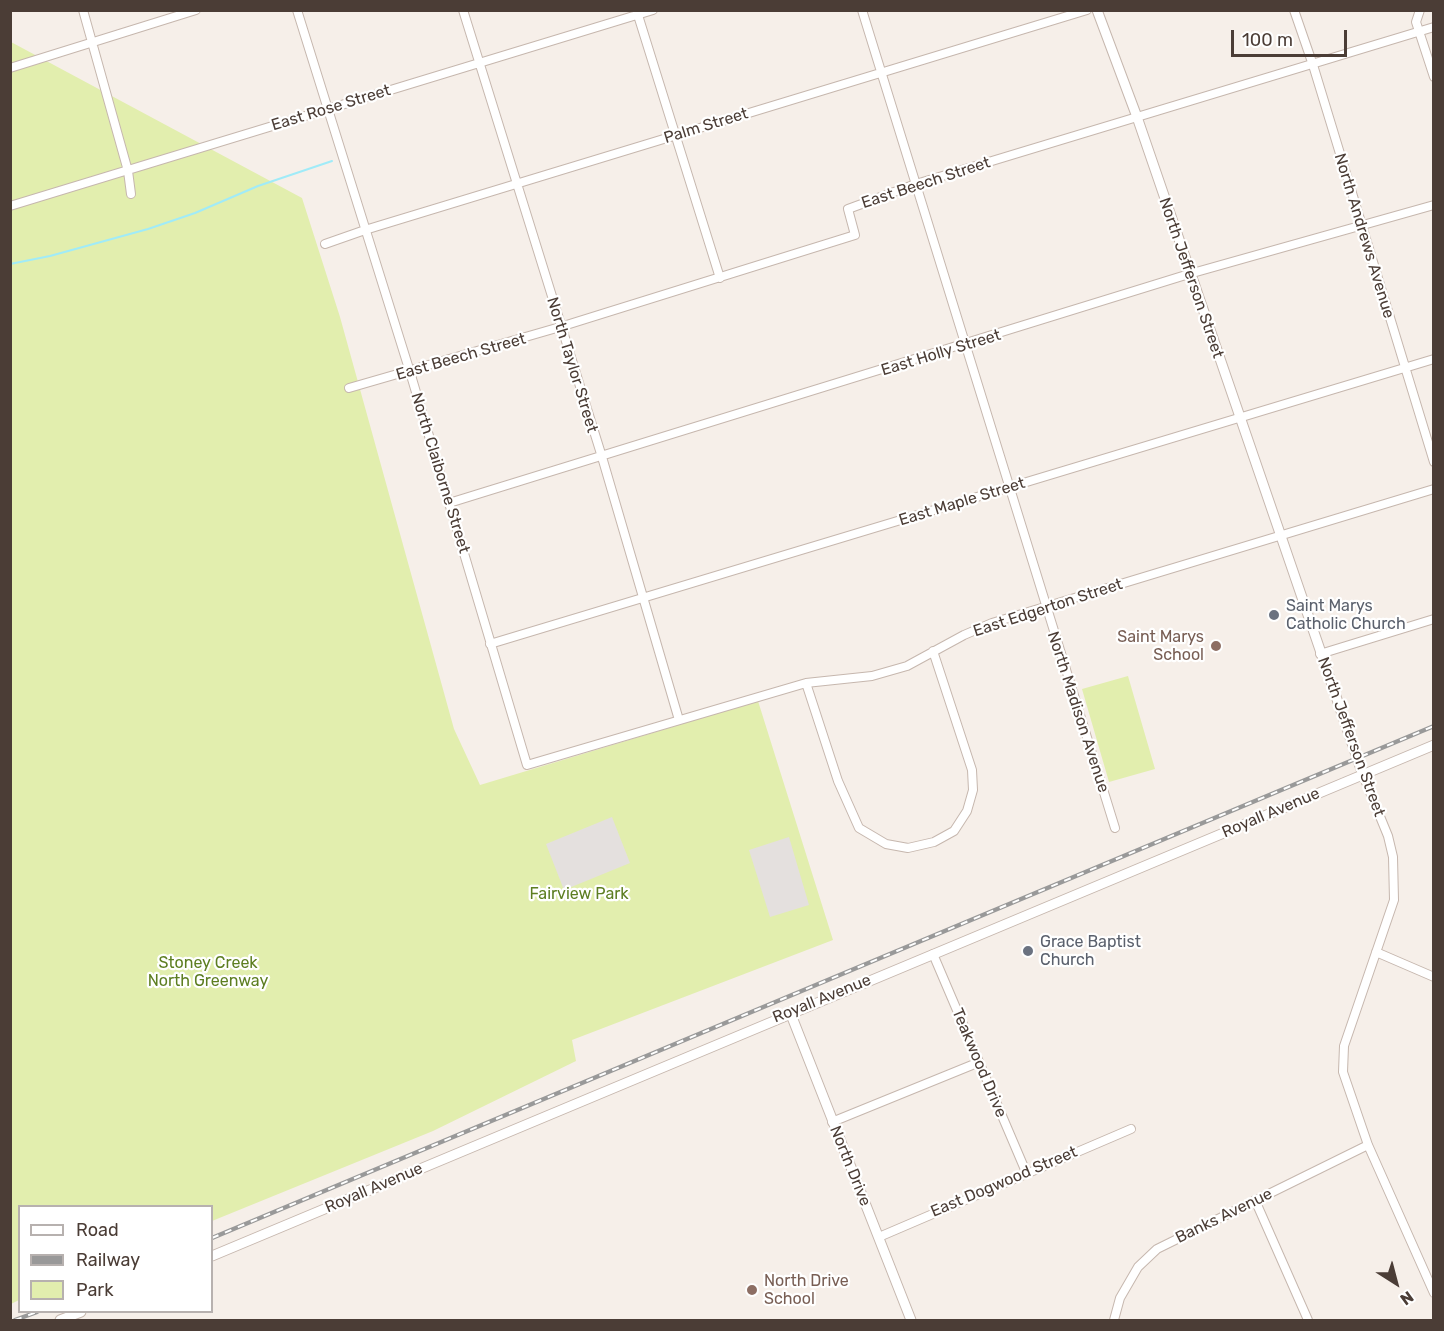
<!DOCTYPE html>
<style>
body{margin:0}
#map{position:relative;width:1444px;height:1331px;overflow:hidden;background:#f6efe9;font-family:Rubik,sans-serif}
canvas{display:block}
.frame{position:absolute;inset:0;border:12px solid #4b3d36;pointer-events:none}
.legend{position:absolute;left:18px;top:1205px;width:195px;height:108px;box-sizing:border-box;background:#fff;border:2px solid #b7b1af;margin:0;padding:8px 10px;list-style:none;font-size:18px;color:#4b3d36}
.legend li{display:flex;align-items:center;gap:12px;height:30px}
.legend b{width:30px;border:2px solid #b7b1af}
.north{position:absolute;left:1366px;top:1253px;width:60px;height:60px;-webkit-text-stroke:4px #fff;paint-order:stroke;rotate:144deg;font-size:16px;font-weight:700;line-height:24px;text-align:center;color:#4b3d36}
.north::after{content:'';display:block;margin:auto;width:21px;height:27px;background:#4b3d36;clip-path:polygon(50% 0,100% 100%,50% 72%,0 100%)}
.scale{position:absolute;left:1231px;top:30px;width:116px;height:27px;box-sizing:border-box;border:3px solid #4b3d36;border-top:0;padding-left:8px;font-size:18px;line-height:21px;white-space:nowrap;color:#4b3d36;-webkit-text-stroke:4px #fff;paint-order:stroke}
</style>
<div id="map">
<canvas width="1444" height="1331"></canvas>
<div class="frame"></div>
<ul class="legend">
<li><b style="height:8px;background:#fff"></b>Road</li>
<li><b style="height:8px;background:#999"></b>Railway</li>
<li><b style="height:16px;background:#e2eeae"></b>Park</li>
</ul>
<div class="north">N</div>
<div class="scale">100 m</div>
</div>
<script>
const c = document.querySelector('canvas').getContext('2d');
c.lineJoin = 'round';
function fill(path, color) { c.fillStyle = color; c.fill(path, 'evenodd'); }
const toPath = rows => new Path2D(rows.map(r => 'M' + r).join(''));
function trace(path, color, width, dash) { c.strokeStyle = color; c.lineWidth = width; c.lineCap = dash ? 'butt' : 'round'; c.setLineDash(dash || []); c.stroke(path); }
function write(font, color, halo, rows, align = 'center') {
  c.font = font + ' Rubik,sans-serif'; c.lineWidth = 4.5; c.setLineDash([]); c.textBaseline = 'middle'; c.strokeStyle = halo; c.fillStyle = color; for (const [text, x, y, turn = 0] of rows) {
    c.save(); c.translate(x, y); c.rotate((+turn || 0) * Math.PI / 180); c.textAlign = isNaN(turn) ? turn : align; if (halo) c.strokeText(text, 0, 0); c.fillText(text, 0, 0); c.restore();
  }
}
fill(toPath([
 [11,42,302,198,340,317,454,729,480,785,758,701,833,940,572,1040,576,1061,433,1131,212,1221,212,1206,20,1206,19,1300,11,1304],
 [1128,676,1155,769,1109,782,1082,689]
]), '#e2eeae');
fill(toPath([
 [612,817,630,863,564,890,546,844],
 [789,837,809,905,770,917,749,850]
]), '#e4e0de');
trace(toPath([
 [10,264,50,256,148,229,195,213,258,186,332,161]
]), '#a0ebf8', 2);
const minor = toPath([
 [83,10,128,171,131,194],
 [297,10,410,372,527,765,806,683,872,676,907,666,964,635,992,623,1434,489],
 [463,10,602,457,679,720],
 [862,10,1115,828],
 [1294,10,1313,65,1434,462],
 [1420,10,1416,22,1434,77],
 [637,12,720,278],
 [10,68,196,10],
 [10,206,653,10],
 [325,244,365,230,1087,10],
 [349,388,560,327,855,235,848,209,916,184,1434,27],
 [449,503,1189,274,1434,205],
 [490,644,1434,359],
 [1320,654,1434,619],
 [806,683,838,781,859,828,886,844,908,848,934,842,954,831,967,811,973,790,972,770,933,651],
 [1363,775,1388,836,1393,857,1394,900,1344,1046,1343,1072,1368,1145,1434,1293],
 [1376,952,1434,977],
 [933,954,1026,1172],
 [832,1122,977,1063],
 [1255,1200,1308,1320],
 [879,1237,1131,1129],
 [1114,1320,1120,1298,1138,1267,1157,1249,1368,1145]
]);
const tertiary = toPath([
 [1097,10,1137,117,1363,775],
 [790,1012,911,1320],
 [212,1256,1434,745],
 [60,1320,81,1312]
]);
trace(minor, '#c6b7ae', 10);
trace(tertiary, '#c6b7ae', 11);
trace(minor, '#fff', 8);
trace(tertiary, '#fff', 9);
const rail = toPath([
 [212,1238,1434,726],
 [15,1320,37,1312]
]);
trace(rail, '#999', 4.5);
trace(rail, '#fff', 2, [7]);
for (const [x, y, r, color] of [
 [1274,615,6,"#6b7280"],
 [1216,646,6,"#8d6e63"],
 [1028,951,6,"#6b7280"],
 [752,1290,6,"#8d6e63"]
]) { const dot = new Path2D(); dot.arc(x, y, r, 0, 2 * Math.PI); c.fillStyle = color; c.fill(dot); trace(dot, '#fff', 2); }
write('16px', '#4b3d36', '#fff', [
 ["East Rose Street",331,108,-17],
 ["Palm Street",706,126,-17],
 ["East Beech Street",926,183,-18],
 ["North Andrews Avenue",1364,236,73],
 ["North Jefferson Street",1191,278,71],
 ["East Holly Street",941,353,-17],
 ["East Beech Street",461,357,-16],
 ["North Taylor Street",572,365,73],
 ["North Claiborne Street",440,473,73],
 ["East Maple Street",962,502,-17],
 ["East Edgerton Street",1048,608,-18],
 ["North Madison Avenue",1078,712,72],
 ["North Jefferson Street",1351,737,70],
 ["Royall Avenue",1271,813,-23],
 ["Royall Avenue",822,999,-22],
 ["Teakwood Drive",979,1063,67],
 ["North Drive",850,1166,68],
 ["East Dogwood Street",1004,1182,-23],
 ["Royall Avenue",374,1188,-23],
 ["Banks Avenue",1224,1216,-26]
]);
write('16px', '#5b616d', '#fff', [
 ["Saint Marys",1286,606],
 ["Catholic Church",1286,624],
 ["Grace Baptist",1040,942],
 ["Church",1040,960]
], 'left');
write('16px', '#785e54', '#fff', [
 ["Saint Marys",1204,637],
 ["School",1204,655],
 ["North Drive",764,1281,"left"],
 ["School",764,1299,"left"]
], 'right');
write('16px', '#5d7e21', '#fff', [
 ["Fairview Park",579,894],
 ["Stoney Creek",208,963],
 ["North Greenway",208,981]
]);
</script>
